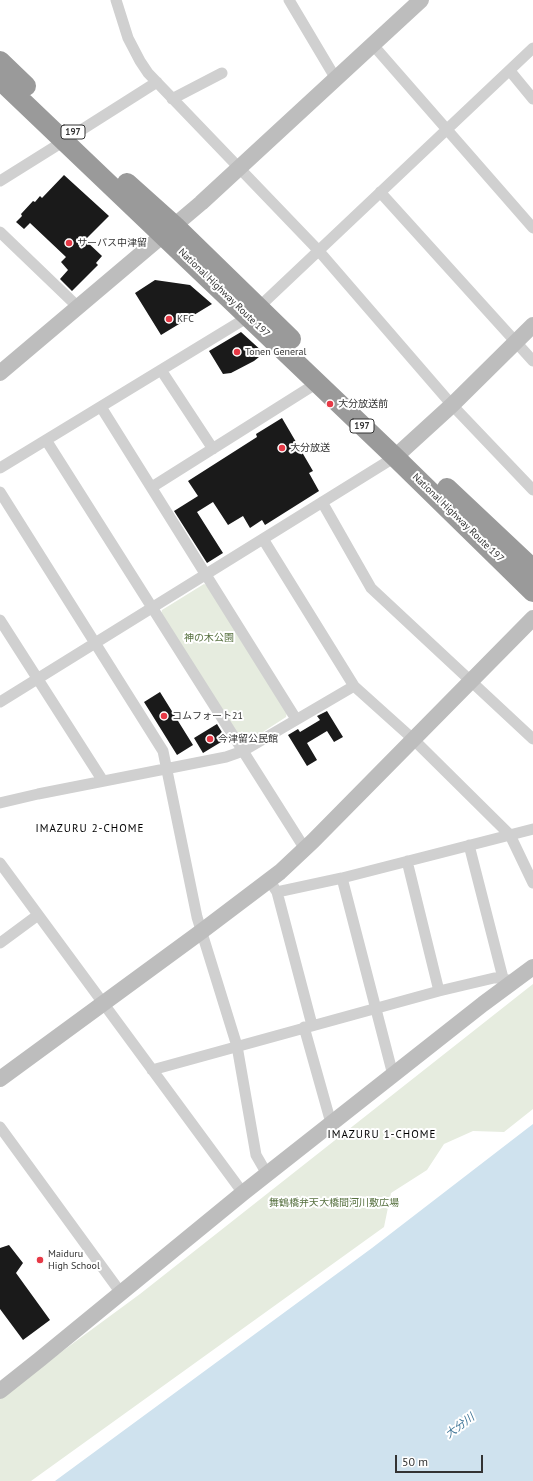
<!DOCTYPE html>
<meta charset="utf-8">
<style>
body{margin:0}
#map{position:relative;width:533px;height:1481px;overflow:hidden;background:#fff;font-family:"PT Sans",sans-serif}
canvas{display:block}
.scale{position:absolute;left:395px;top:1455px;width:88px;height:18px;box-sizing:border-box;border:2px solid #333;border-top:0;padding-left:5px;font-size:12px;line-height:14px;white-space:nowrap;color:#333;-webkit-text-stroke:3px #fff;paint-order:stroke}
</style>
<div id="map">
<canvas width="533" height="1481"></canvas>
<div class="scale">50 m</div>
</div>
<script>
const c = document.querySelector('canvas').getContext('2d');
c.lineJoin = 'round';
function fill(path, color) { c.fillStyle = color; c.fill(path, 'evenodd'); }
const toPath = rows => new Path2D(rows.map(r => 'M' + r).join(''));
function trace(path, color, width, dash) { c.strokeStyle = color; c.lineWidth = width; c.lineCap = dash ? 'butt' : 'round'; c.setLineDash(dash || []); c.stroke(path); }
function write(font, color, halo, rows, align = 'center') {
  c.font = font + ' "PT Sans","Noto Sans JP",sans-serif'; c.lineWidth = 4; c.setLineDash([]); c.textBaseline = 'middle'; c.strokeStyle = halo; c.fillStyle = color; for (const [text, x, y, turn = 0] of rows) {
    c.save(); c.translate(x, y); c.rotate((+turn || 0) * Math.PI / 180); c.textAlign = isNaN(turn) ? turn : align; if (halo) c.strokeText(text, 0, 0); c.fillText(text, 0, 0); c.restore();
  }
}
fill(toPath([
 [204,584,209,586,287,712,286,717,246,743,241,741,161,615,162,610],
 [533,984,533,1109,504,1132,473,1131,444,1144,427,1170,391,1193,384,1227,31,1481,0,1481,0,1397,140,1294]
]), '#e6ecdf');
fill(toPath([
 [533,1124,533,1481,55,1481,372,1248]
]), '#cfe2ee');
fill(toPath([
 [64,175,109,216,85,240,102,256,96,263,98,265,72,291,60,279,68,270,61,262,66,257,30,223,24,229,16,222,22,216,21,214,33,201,35,202,40,196,42,198],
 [155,280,190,285,212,304,161,335,135,293],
 [241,332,264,353,254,361,231,373,223,374,209,351],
 [282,418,313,471,309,473,319,491,265,525,262,520,250,528,243,516,228,525,213,502,197,512,223,553,207,563,174,511,198,496,188,481,257,437,256,434],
 [160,692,193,745,177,755,144,702],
 [327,711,343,737,334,742,327,731,307,743,317,760,307,766,288,735,298,729,300,732,320,720,317,716],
 [217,724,226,739,203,753,194,738],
 [9,1245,23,1263,16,1273,50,1320,23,1340,0,1309,0,1248]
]), '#1a1a1a');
trace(toPath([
 [116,0,128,38,140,61,148,73,318,250,452,405,533,490],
 [289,0,336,79],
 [373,45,533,228],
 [510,71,533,99],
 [172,99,222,73],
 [75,134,157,82],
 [0,181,64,141],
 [380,192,533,361],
 [0,232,78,307],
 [259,307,533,48],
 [161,370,213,449],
 [101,407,296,719],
 [46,440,305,849],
 [0,468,248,317],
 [152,487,317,383],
 [0,492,163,751,197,917,237,1046,256,1155,267,1174],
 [322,502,371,588,533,739],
 [263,539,354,686,413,739,510,835,533,883],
 [0,620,103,781],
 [0,702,395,457],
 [0,803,38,794,226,757,243,751,354,686],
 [469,845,503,978],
 [407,861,439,991],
 [0,863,243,1193],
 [342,878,393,1075],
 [273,886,277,892,312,1025],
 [277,892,342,878,533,829],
 [0,943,38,915],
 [304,1027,331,1123],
 [152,1070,439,991,494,978,503,978,512,982],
 [0,1127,121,1293]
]), '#d0d0d0', 11);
trace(toPath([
 [0,373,201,203,421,0],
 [395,457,452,405,533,325],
 [0,1079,202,931,280,872,313,841,533,618],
 [0,1391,39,1360,243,1193,483,1004,533,967]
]), '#bdbdbd', 16);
trace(toPath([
 [0,61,26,86],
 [0,80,395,457,533,592],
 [127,183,175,226,291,339],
 [447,488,533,569]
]), '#9a9a9a', 20);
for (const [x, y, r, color] of [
 [69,243,4,"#e63946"],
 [169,319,4,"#e63946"],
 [237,352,4,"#e63946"],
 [330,404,4,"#e63946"],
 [282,448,4,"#e63946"],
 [164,716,4,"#e63946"],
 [210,739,4,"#e63946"],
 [40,1260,4,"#e63946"]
]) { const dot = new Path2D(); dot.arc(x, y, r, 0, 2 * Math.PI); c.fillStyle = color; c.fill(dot); trace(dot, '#fff', 1.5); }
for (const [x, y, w] of [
 [73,132,24],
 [362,426,24]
]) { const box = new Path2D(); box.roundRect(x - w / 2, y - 7, w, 14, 3); c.fillStyle = '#fff'; c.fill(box); trace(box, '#333', 1); }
write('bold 9px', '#333', null, [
 ["197",73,132],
 ["197",362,426]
]);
write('10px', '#333', '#fff', [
 ["サーパス中津留",77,243],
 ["KFC",177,319],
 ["Tonen General",245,352],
 ["大分放送前",338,404],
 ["大分放送",290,448],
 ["コムフォート21",172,716],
 ["今津留公民館",218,739],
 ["Maiduru",48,1254],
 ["High School",48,1266]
], 'left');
write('10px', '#333', '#fff', [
 ["National Highway Route 197",224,293,44],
 ["National Highway Route 197",458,518,44]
]);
write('10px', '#56703f', '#fff', [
 ["神の木公園",209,638],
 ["舞鶴橋弁天大橋間河川敷広場",334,1203]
]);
c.letterSpacing = '1px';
write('11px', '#000', '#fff', [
 ["IMAZURU 2-CHOME",90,829],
 ["IMAZURU 1-CHOME",382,1135]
]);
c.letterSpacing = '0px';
write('italic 11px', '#3f7597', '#fff', [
 ["大分川",460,1426,-37]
]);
</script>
